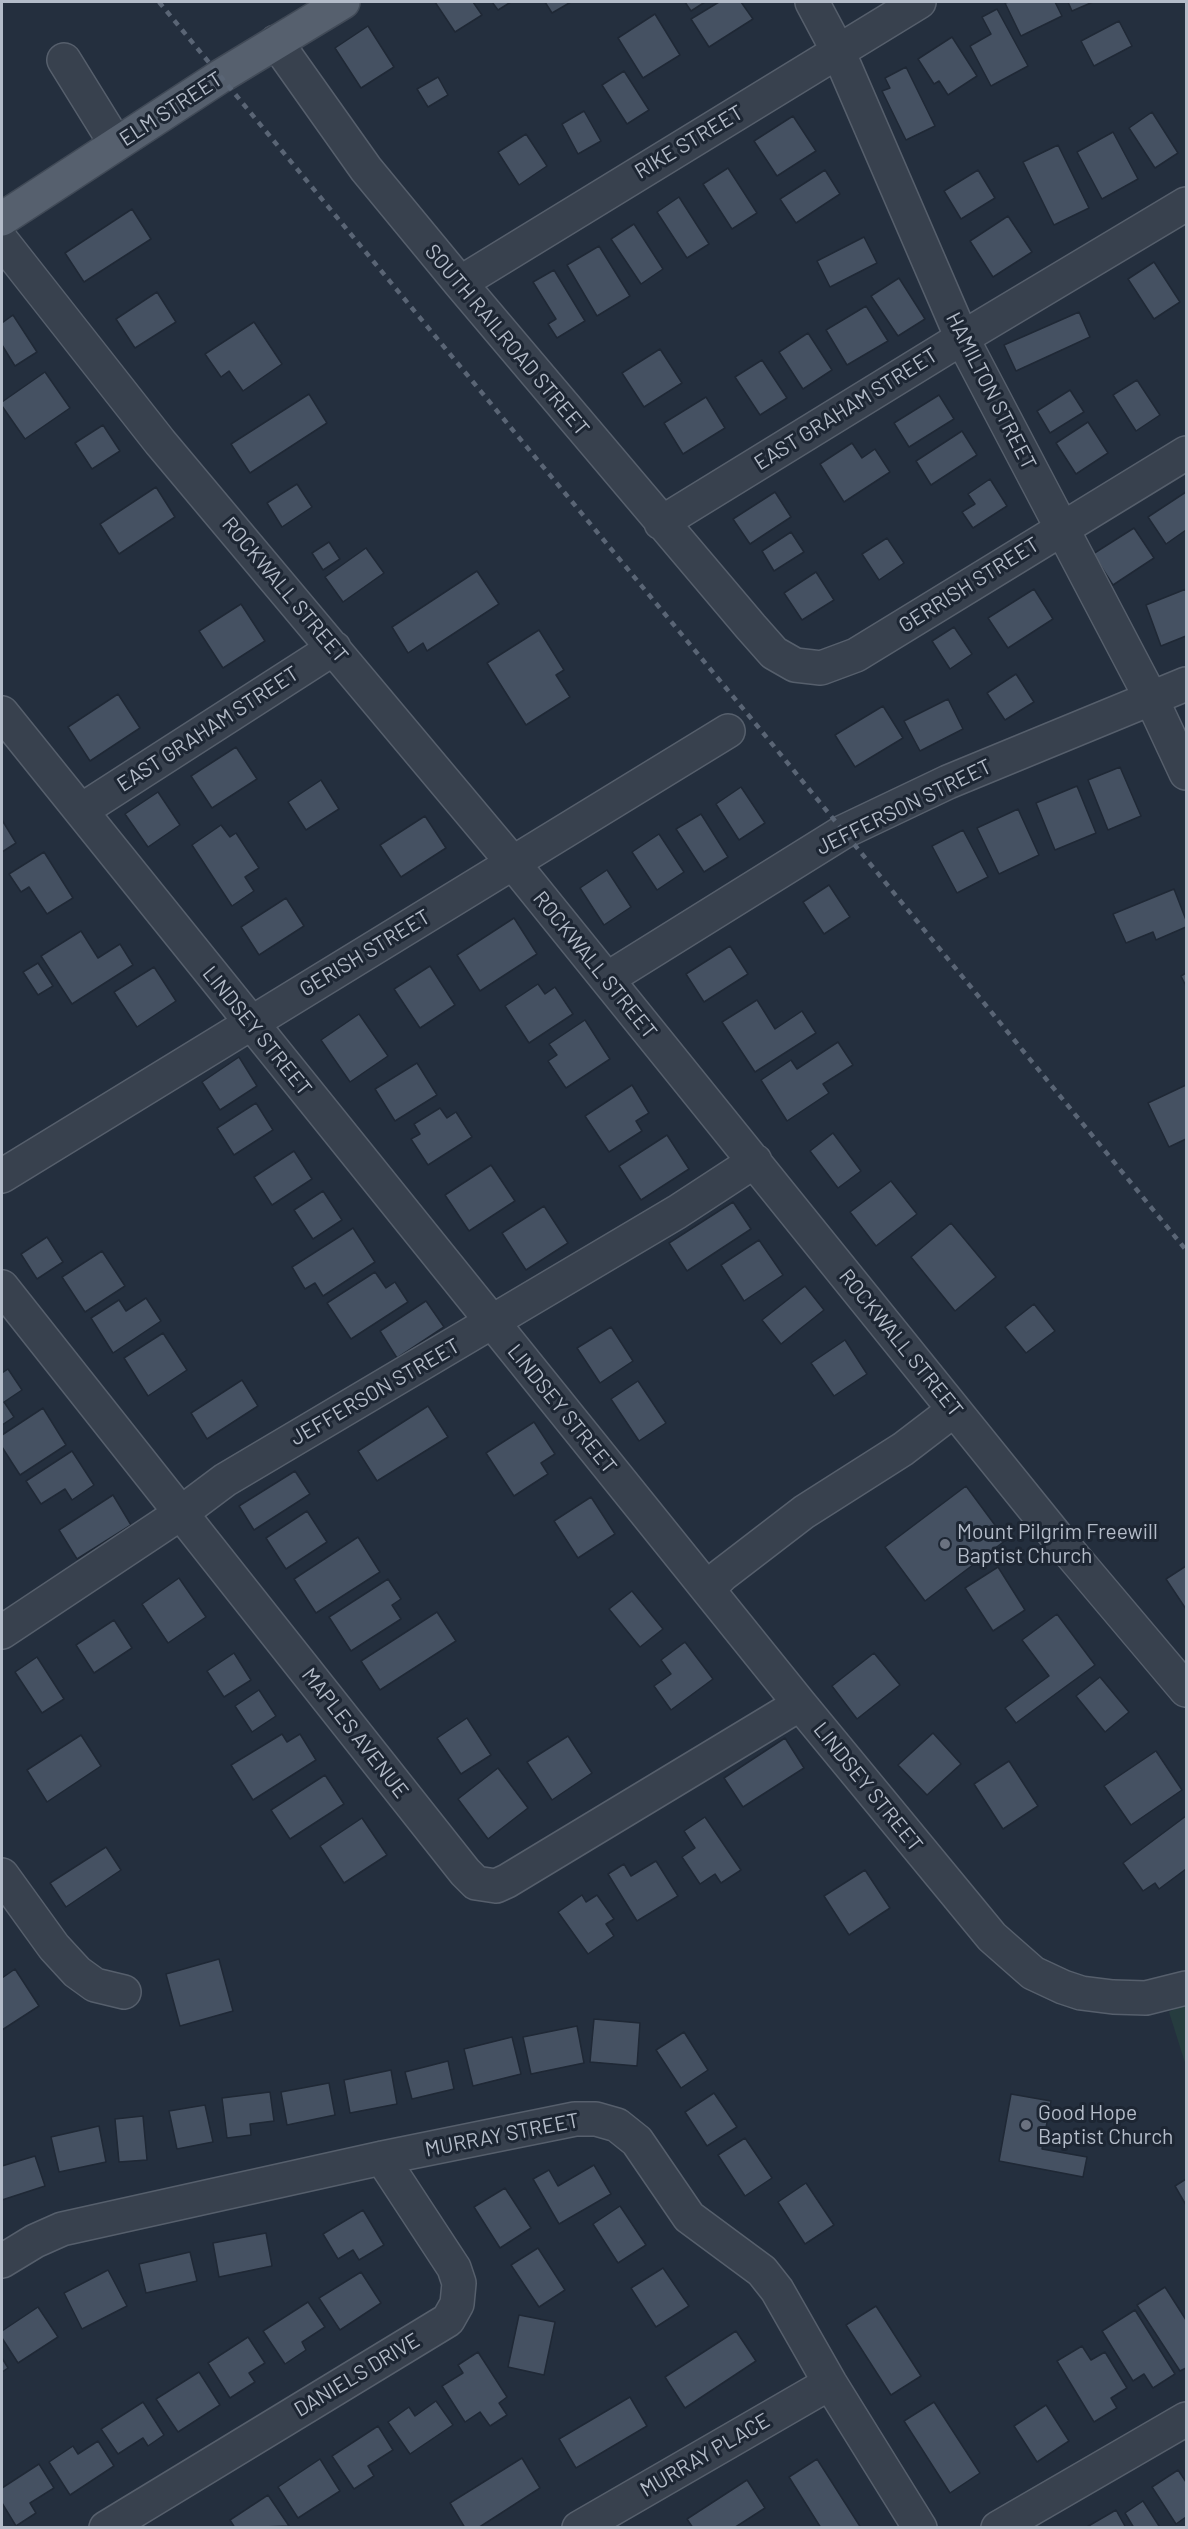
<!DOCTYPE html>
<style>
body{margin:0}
#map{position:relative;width:1188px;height:2529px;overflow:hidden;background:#242f3e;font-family:Barlow,sans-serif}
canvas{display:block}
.frame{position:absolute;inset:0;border:3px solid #b4bcc9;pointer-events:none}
</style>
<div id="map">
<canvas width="1188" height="2529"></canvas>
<div class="frame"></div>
</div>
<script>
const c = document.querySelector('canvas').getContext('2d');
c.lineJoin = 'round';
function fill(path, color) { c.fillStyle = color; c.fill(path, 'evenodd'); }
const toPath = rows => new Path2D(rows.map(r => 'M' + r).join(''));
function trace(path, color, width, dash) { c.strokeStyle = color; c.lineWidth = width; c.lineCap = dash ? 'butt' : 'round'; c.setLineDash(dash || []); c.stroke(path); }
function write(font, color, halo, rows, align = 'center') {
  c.font = font + ' Barlow,sans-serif'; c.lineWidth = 6; c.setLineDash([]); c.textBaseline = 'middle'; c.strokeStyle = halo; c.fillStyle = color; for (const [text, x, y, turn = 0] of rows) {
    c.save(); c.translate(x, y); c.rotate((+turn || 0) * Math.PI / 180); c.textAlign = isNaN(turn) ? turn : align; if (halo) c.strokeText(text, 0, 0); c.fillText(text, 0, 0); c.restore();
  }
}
fill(toPath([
 [1186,2003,1186,2066,1169,2012]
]), '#263c3f');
const building = toPath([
 [435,2,473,2,482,15,455,32,435,2],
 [492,2,511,2,498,10,492,2],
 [545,2,571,2,552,13,545,2],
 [685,2,705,2,691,11,685,2],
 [719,2,741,2,753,19,709,47,691,19,719,2],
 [1009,2,1055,2,1062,16,1021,36,1005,3,1009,2],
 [1068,2,1093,2,1072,11,1068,2],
 [997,9,1028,66,991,86,970,46,991,34,982,17,997,9],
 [655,14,680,55,643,78,618,38,655,14],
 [1119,21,1132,46,1094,66,1081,41,1119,21],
 [368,26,394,67,361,88,335,48,368,26],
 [952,37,977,76,948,95,939,81,934,84,918,59,952,37],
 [906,67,935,126,906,140,882,91,890,88,885,78,906,67],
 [624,71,649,110,627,124,602,85,624,71],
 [438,77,448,95,428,107,417,89,438,77],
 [584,111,601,141,578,154,562,124,584,111],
 [1152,112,1178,153,1155,168,1129,128,1152,112],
 [793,116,816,151,777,176,754,141,793,116],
 [1113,132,1138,179,1102,199,1077,152,1113,132],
 [526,134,547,166,519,185,498,152,526,134],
 [1058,145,1089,208,1054,225,1023,162,1058,145],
 [728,168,757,213,732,229,703,184,728,168],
 [825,170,840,194,796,223,780,199,825,170],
 [978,170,995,198,961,219,944,191,978,170],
 [679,197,709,244,687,258,657,212,679,197],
 [132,209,151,239,84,282,65,253,132,209],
 [1008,216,1032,252,993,277,970,241,1008,216],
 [634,224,663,269,641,284,611,239,634,224],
 [864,237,877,263,830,287,817,261,864,237],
 [599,246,630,296,597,316,567,265,599,246],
 [1154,262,1180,302,1154,319,1128,279,1154,262],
 [554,270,585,321,557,338,548,324,556,319,533,282,554,270],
 [899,278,925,319,898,336,871,296,899,278],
 [157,292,176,322,135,348,116,319,157,292],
 [866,306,888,341,847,365,826,330,866,306],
 [1079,312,1090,337,1016,371,1004,345,1079,312],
 [13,315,37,352,15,366,2,345,2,323,13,315],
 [254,322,282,364,243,391,229,371,221,377,205,354,254,322],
 [808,333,832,370,803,389,779,352,808,333],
 [660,349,682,383,644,407,622,373,660,349],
 [762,360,787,398,760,415,735,377,762,360],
 [45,372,70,408,25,439,2,406,2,402,45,372],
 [1137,380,1160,415,1136,431,1113,395,1137,380],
 [1070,390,1084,412,1050,433,1037,411,1070,390],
 [309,394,327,423,250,473,231,444,309,394],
 [939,395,954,419,909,447,894,423,939,395],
 [706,397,725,428,683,454,664,423,706,397],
 [1088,422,1108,453,1076,474,1056,443,1088,422],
 [103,425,120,451,92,469,75,443,103,425],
 [962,431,977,455,931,485,916,461,962,431],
 [852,443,862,458,875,449,890,472,844,502,820,464,852,443],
 [990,479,1007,506,973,528,962,512,975,504,968,494,990,479],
 [297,484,312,507,282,527,267,503,297,484],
 [156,487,175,517,119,554,100,524,156,487],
 [775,492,791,517,750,544,733,519,775,492],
 [1186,492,1186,530,1166,544,1148,517,1186,492],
 [1134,528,1154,558,1113,585,1093,554,1134,528],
 [791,532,804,552,774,571,762,551,791,532],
 [887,538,904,563,879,580,862,554,887,538],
 [329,542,340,559,323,570,312,553,329,542],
 [366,548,384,573,343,602,325,577,366,548],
 [477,571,499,604,427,651,423,643,408,653,392,627,477,571],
 [816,572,834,600,802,620,784,593,816,572],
 [1034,589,1053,619,1008,648,988,618,1034,589],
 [1186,589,1186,636,1161,646,1146,605,1186,589],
 [241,604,265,641,223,668,199,631,241,604],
 [954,627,972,654,950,669,932,641,954,627],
 [539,630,564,670,556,675,570,697,526,725,487,663,539,630],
 [1016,674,1034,702,1005,720,987,693,1016,674],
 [118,694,140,728,90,761,68,727,118,694],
 [948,699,963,729,920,751,904,721,948,699],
 [883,706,903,738,855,767,835,735,883,706],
 [236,747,257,779,212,808,191,776,236,747],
 [1120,767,1141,816,1108,830,1088,780,1120,767],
 [321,780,339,809,306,830,288,802,321,780],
 [1077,786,1096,833,1055,850,1036,803,1077,786],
 [741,787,765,823,739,840,716,804,741,787],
 [158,792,180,825,148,847,125,814,158,792],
 [1018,809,1039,855,999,874,977,828,1018,809],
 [701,814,728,857,704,872,676,829,701,814],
 [425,816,446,848,401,877,380,845,425,816],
 [2,820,16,843,2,852,2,820],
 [221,825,230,837,236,833,259,868,245,877,254,891,232,906,192,845,221,825],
 [963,830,988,877,957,893,932,846,963,830],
 [659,834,684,872,657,890,632,852,659,834],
 [44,852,73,898,47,914,29,887,21,892,9,874,44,852],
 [607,870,631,907,604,925,580,888,607,870],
 [829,885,850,917,824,934,803,902,829,885],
 [1174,889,1186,920,1186,927,1156,940,1153,932,1126,943,1113,914,1174,889],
 [286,898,304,926,259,955,241,927,286,898],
 [514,918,537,954,480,991,457,955,514,918],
 [81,931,98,958,120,944,133,965,72,1004,41,956,81,931],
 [730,946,748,974,704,1002,686,974,730,946],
 [38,963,53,986,38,995,23,972,38,963],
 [430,966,455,1005,420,1028,394,989,430,966],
 [154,967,176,1001,137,1027,114,992,154,967],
 [1186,973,1186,986,1181,976,1186,973],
 [538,984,545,994,555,987,573,1014,529,1043,505,1006,538,984],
 [757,1000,775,1029,802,1011,816,1033,755,1072,722,1022,757,1000],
 [359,1014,388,1056,350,1082,321,1040,359,1014],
 [585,1020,610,1059,566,1088,548,1061,557,1055,549,1044,585,1020],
 [838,1042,853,1065,823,1084,829,1093,787,1121,761,1080,791,1060,797,1069,838,1042],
 [239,1057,257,1086,220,1110,202,1082,239,1057],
 [417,1063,437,1095,395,1121,375,1089,417,1063],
 [632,1085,649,1113,636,1121,642,1131,609,1152,585,1116,632,1085],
 [1186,1085,1186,1139,1169,1147,1148,1103,1186,1085],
 [256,1103,273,1130,234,1155,217,1128,256,1103],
 [440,1108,447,1118,456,1112,472,1137,428,1165,411,1139,420,1134,414,1124,440,1108],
 [833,1133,861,1171,838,1188,810,1151,833,1133],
 [667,1135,689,1169,641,1200,619,1166,667,1135],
 [294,1151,312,1179,272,1205,254,1177,294,1151],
 [491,1165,515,1201,469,1231,445,1195,491,1165],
 [891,1181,917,1214,876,1246,850,1212,891,1181],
 [323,1191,342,1220,313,1239,294,1210,323,1191],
 [733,1202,751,1229,687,1271,669,1243,733,1202],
 [544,1206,568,1243,526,1270,502,1233,544,1206],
 [951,1223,996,1277,955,1311,911,1257,951,1223],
 [353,1228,375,1262,323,1296,315,1283,305,1289,292,1267,353,1228],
 [47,1237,63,1262,37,1279,21,1254,47,1237],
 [759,1240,783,1275,744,1301,721,1265,759,1240],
 [102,1251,125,1286,85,1312,62,1277,102,1251],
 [375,1272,386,1288,395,1282,408,1302,351,1339,327,1303,375,1272],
 [805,1286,824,1310,781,1344,762,1320,805,1286],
 [146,1298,161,1321,113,1353,91,1318,119,1300,126,1311,146,1298],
 [426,1301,444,1327,397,1358,380,1331,426,1301],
 [1034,1304,1055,1331,1026,1353,1005,1327,1034,1304],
 [611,1327,633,1361,600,1383,577,1348,611,1327],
 [163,1333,187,1370,148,1396,124,1358,163,1333],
 [845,1340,867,1374,834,1396,811,1363,845,1340],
 [8,1369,22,1390,4,1402,14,1417,2,1425,2,1373,8,1369],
 [242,1380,258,1406,207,1439,191,1413,242,1380],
 [638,1381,666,1423,639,1441,611,1399,638,1381],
 [428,1406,448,1437,377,1481,358,1451,428,1406],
 [43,1408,66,1445,20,1475,2,1447,2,1435,43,1408],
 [534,1422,555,1454,541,1463,548,1474,514,1496,486,1453,534,1422],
 [72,1451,94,1485,72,1500,65,1489,41,1504,26,1481,72,1451],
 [295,1471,310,1494,254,1530,239,1506,295,1471],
 [966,1486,1006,1540,925,1601,885,1547,966,1486],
 [113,1495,131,1525,77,1559,59,1530,113,1495],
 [591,1497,615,1534,578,1558,554,1521,591,1497],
 [307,1511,327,1542,286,1569,266,1538,307,1511],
 [358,1537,380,1572,316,1613,294,1579,358,1537],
 [1186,1566,1186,1609,1166,1579,1186,1566],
 [998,1567,1025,1610,993,1631,965,1588,998,1567],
 [179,1578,206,1617,168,1643,142,1604,179,1578],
 [388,1579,401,1599,392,1605,401,1619,351,1651,329,1617,388,1579],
 [632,1591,663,1629,640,1647,609,1609,632,1591],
 [437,1612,456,1641,380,1690,361,1661,437,1612],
 [1057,1614,1095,1665,1016,1723,1005,1708,1049,1676,1022,1640,1057,1614],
 [114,1620,132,1648,94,1673,76,1645,114,1620],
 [685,1642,713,1679,671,1710,654,1686,671,1674,661,1660,685,1642],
 [234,1653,251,1680,224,1697,207,1671,234,1653],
 [874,1653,900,1685,857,1719,832,1686,874,1653],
 [37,1657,64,1699,42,1713,15,1672,37,1657],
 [1100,1677,1129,1712,1105,1732,1076,1696,1100,1677],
 [259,1690,276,1716,252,1732,235,1706,259,1690],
 [467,1718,491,1755,461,1774,437,1738,467,1718],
 [933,1733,961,1764,927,1795,898,1765,933,1733],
 [282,1734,287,1742,300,1734,316,1760,253,1800,231,1765,282,1734],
 [81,1735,101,1766,47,1802,27,1770,81,1735],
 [568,1736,592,1773,552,1800,527,1762,568,1736],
 [785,1738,804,1768,743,1807,724,1778,785,1738],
 [1156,1751,1182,1790,1131,1825,1104,1786,1156,1751],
 [1009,1761,1038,1806,1003,1829,974,1784,1009,1761],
 [498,1768,528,1808,488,1839,458,1799,498,1768],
 [325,1775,344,1804,290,1839,271,1810,325,1775],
 [1186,1816,1186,1869,1159,1889,1155,1883,1143,1891,1123,1863,1186,1816],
 [705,1817,741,1870,721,1883,715,1874,700,1884,682,1857,695,1848,684,1831,705,1817],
 [362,1818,387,1855,344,1883,320,1846,362,1818],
 [106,1847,121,1870,66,1907,50,1883,106,1847],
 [656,1861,678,1896,637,1921,608,1874,624,1864,631,1876,656,1861],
 [865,1870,890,1908,849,1935,824,1896,865,1870],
 [582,1895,586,1902,597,1895,614,1919,606,1924,614,1936,588,1954,558,1912,582,1895],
 [219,1959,233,2011,180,2026,166,1974,219,1959],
 [15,1969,39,2006,2,2030,2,1978,15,1969],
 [594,2019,640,2023,637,2066,590,2062,594,2019],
 [577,2026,584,2063,531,2074,523,2037,577,2026],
 [684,2032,708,2070,681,2088,656,2050,684,2032],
 [512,2037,521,2074,473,2086,464,2049,512,2037],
 [448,2061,454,2089,412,2099,405,2072,448,2061],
 [391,2070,397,2104,350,2113,344,2080,391,2070],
 [329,2083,335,2115,287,2125,281,2092,329,2083],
 [270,2092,274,2121,250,2124,251,2135,227,2138,222,2098,270,2092],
 [714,2093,737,2127,707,2146,685,2112,714,2093],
 [1011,2094,1051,2101,1042,2149,1087,2157,1083,2177,999,2161,1011,2094],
 [205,2105,213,2142,177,2149,169,2111,205,2105],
 [143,2116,147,2160,119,2162,115,2119,143,2116],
 [99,2126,106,2162,59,2172,51,2137,99,2126],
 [745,2138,772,2178,745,2196,718,2155,745,2138],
 [35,2156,45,2186,2,2200,2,2166,35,2156],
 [594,2165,611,2194,559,2224,533,2179,549,2170,558,2186,594,2165],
 [1186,2179,1186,2205,1175,2186,1186,2179],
 [806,2183,834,2225,805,2244,778,2202,806,2183],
 [505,2188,531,2228,500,2248,474,2207,505,2188],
 [620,2206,646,2245,618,2263,593,2224,620,2206],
 [363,2210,384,2245,359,2260,353,2250,338,2259,323,2234,363,2210],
 [266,2233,272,2266,219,2277,213,2243,266,2233],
 [538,2248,565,2290,539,2307,511,2265,538,2248],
 [190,2252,197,2281,146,2293,139,2264,190,2252],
 [663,2268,689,2306,656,2327,631,2288,663,2268],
 [108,2270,127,2306,82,2329,64,2293,108,2270],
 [361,2272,381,2303,340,2330,319,2298,361,2272],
 [1165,2287,1186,2320,1186,2368,1180,2371,1137,2305,1165,2287],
 [308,2302,325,2327,302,2342,306,2350,285,2364,263,2331,308,2302],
 [876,2306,921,2376,891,2395,846,2325,876,2306],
 [38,2307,58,2337,18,2363,2,2338,2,2331,38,2307],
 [1135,2310,1175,2374,1153,2388,1144,2374,1133,2381,1102,2331,1135,2310],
 [519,2315,555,2322,544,2375,508,2367,519,2315],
 [736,2331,756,2361,685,2408,665,2377,736,2331],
 [248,2337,265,2363,249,2373,255,2382,230,2398,208,2363,248,2337],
 [1082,2346,1091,2360,1105,2352,1127,2388,1111,2398,1117,2408,1094,2422,1057,2361,1082,2346],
 [478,2352,507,2397,499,2403,507,2415,490,2426,480,2412,465,2422,442,2386,463,2373,458,2365,478,2352],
 [2,2358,8,2368,2,2372,2,2358],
 [199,2372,220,2405,178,2432,156,2399,199,2372],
 [630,2397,647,2426,576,2468,559,2439,630,2397],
 [436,2401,453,2425,410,2454,388,2422,409,2407,415,2416,436,2401],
 [143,2402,164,2435,148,2446,143,2438,118,2454,101,2429,143,2402],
 [934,2402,980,2473,950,2493,904,2421,934,2402],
 [1046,2405,1069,2441,1037,2462,1014,2426,1046,2405],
 [378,2426,393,2450,368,2466,374,2476,354,2489,332,2456,378,2426],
 [98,2441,114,2466,70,2495,49,2462,73,2446,78,2454,98,2441],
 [522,2458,540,2488,478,2528,465,2528,450,2503,522,2458],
 [320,2459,340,2491,298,2518,278,2487,320,2459],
 [817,2459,861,2528,821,2528,789,2477,817,2459],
 [39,2464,54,2488,30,2503,36,2513,16,2526,2,2503,2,2488,39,2464],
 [1178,2470,1186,2482,1186,2517,1176,2524,1152,2487,1178,2470],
 [747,2480,765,2508,734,2528,693,2528,687,2519,747,2480],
 [268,2495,289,2526,235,2528,230,2520,268,2495],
 [1143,2501,1159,2526,1158,2528,1134,2528,1125,2513,1143,2501],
 [1116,2510,1126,2528,1085,2528,1116,2510]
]);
fill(building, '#455162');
trace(building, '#1f2835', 1.5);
const minor = toPath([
 [812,2,838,51,962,338,1152,700,1186,773],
 [276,42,366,169,460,283,751,627,774,653,795,665,821,668,856,655,1186,453],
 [64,60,116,144],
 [2,241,160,442,513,863,1061,1542,1186,1690],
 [460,283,919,2],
 [661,523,962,338,1186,204],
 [2,713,800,1704,992,1937,1033,1973,1063,1987,1081,1993,1113,1997,1146,1998,1186,1988],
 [82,810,334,648],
 [607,979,843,832,948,782,1186,684],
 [2,1176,728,731],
 [2,1287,465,1872,476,1883,496,1886,507,1881,800,1704],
 [708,1589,722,1575,804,1512,903,1449,954,1410],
 [2,1632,181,1513,225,1480,677,1212,755,1161],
 [2,1875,54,1947,77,1972,95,1985,124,1992],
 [2,2261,35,2241,62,2229,382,2158,575,2119,596,2119,617,2125,637,2141,689,2217,762,2271,777,2290,830,2383,920,2528],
 [106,2528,448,2320,457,2304,459,2283,454,2268,382,2158],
 [579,2528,830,2383],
 [998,2528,1186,2419]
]);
const major = toPath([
 [2,219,221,76,343,2]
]);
trace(minor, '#565f6c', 36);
trace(major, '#414a57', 36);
trace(minor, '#38414e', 33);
trace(major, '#56606e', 33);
trace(toPath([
 [159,2,750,717,1186,1250]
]), '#5a6575', 4.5, [6, 6]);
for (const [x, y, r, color] of [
 [945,1544,6,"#6b7280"],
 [1026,2125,6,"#6b7280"]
]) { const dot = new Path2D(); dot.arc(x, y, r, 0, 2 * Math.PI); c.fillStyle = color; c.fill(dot); trace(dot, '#1d2633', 2); }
write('21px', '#b4bcc9', '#1d2633', [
 ["ELM STREET",171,109,-33],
 ["RIKE STREET",689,142,-31],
 ["SOUTH RAILROAD STREET",507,340,50],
 ["HAMILTON STREET",991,391,63],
 ["EAST GRAHAM STREET",846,409,-32],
 ["GERRISH STREET",969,585,-32],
 ["ROCKWALL STREET",285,590,50],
 ["EAST GRAHAM STREET",208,729,-33],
 ["JEFFERSON STREET",904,807,-26],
 ["GERISH STREET",365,953,-31],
 ["ROCKWALL STREET",595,965,51],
 ["LINDSEY STREET",257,1031,51],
 ["ROCKWALL STREET",901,1343,51],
 ["JEFFERSON STREET",375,1392,-30],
 ["LINDSEY STREET",562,1409,51],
 ["MAPLES AVENUE",355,1733,52],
 ["LINDSEY STREET",868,1787,51],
 ["MURRAY STREET",502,2135,-11],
 ["DANIELS DRIVE",357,2375,-31],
 ["MURRAY PLACE",705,2455,-30]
]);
write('21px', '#b4bcc9', '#1d2633', [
 ["Mount Pilgrim Freewill",957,1532],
 ["Baptist Church",957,1556],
 ["Good Hope",1038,2113],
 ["Baptist Church",1038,2137]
], 'left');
</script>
